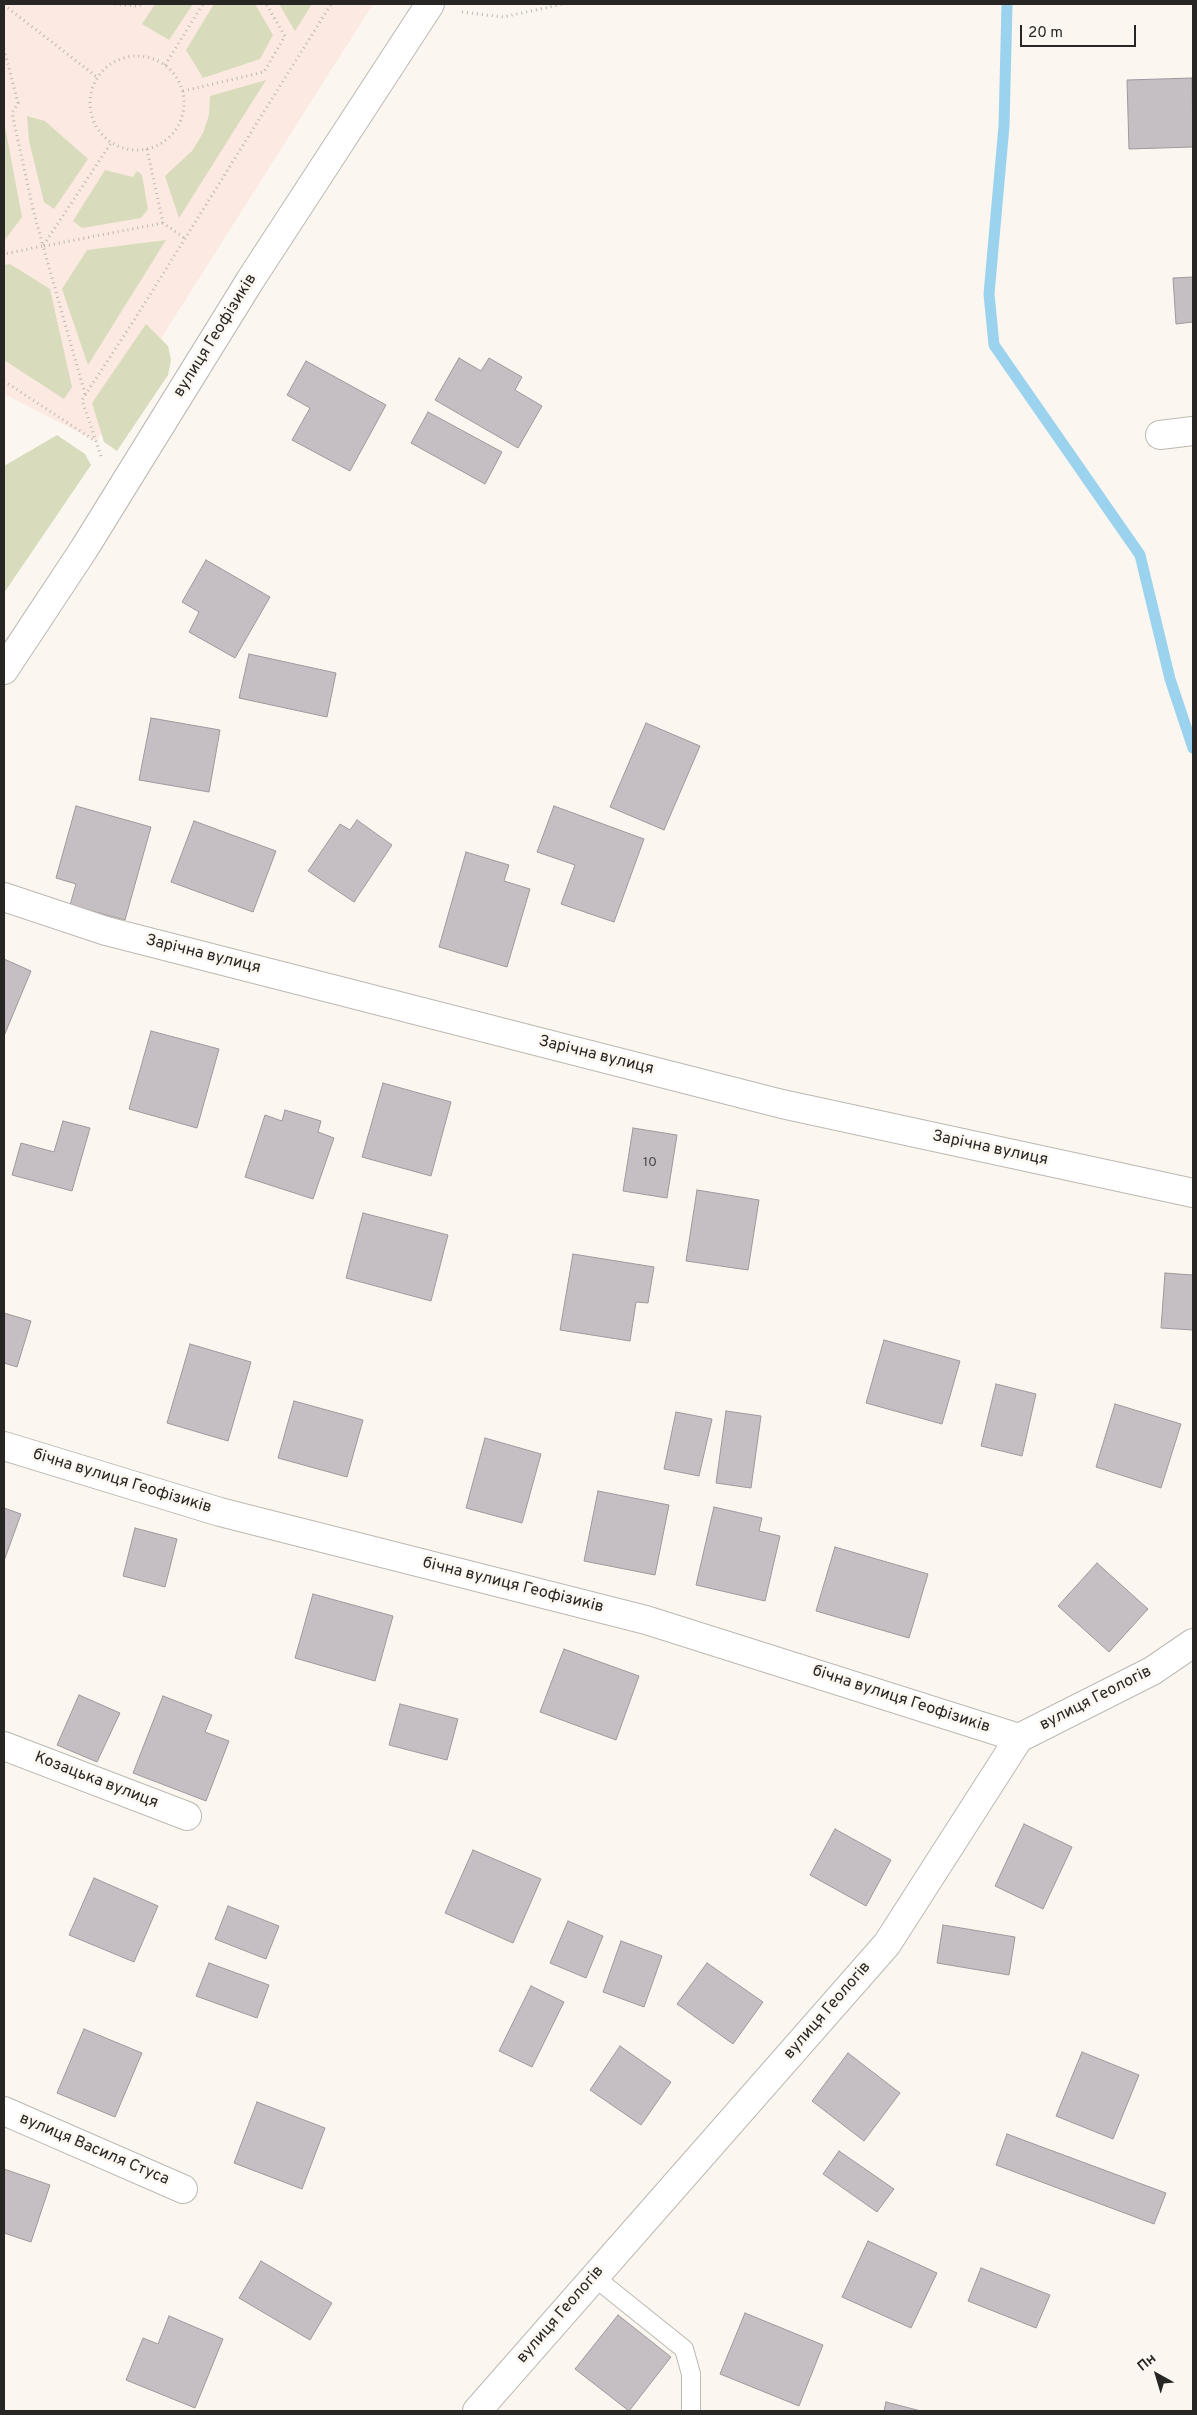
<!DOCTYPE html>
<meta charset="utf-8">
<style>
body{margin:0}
#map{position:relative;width:1197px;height:2415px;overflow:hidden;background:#fbf7f0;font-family:Overpass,sans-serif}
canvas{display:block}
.frame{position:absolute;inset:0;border:5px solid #282624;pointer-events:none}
.north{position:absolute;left:1132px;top:2350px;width:50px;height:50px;-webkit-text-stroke:4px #fbf7f0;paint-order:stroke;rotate:321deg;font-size:14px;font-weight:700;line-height:20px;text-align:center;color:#282624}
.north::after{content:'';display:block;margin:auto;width:18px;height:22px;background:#282624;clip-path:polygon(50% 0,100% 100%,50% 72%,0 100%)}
.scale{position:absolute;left:1020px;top:25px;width:116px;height:22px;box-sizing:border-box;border:2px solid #282624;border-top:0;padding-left:6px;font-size:15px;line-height:18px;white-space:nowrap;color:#282624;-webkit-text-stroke:4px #fbf7f0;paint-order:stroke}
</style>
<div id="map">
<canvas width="1197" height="2415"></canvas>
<div class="frame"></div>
<div class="north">Пн</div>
<div class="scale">20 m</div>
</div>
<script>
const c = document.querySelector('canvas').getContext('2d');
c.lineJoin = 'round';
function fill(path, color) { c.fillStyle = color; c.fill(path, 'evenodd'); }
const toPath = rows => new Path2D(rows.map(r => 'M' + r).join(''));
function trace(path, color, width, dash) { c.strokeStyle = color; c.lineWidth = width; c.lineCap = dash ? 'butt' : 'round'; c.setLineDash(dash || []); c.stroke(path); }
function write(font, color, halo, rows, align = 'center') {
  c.font = font + ' Overpass,sans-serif'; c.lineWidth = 5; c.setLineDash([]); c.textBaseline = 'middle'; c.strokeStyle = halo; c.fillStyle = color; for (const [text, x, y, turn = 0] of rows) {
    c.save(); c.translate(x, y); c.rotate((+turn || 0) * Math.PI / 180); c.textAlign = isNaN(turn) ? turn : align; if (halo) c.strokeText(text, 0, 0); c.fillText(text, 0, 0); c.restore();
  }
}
fill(toPath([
 [4,4,373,4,96,441,4,394]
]), '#fce9e1');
fill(toPath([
 [155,4,193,4,169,40,142,24],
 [214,4,255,4,273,35,260,59,203,78,186,50],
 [279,4,312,4,295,31],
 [266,80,179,218,165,176,192,151,203,133,209,115,210,96],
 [27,116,45,121,88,159,54,209,44,202,29,141],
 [4,121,22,217,4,241],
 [105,170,133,177,137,171,142,175,148,209,141,218,82,228,73,221],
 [166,240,88,365,62,289,87,250],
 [10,264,50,289,72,387,64,399,4,360,4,265],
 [146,324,168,346,171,360,168,375,117,451,104,442,92,403],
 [57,435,85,454,91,465,4,593,4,466]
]), '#d8dcbc');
trace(toPath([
 [1007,4,1004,126,989,294,994,345,1140,555,1170,679,1193,748]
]), '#9bd2ee', 11);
const building = toPath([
 [1192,78,1193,147,1129,149,1127,80,1192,78],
 [1193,277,1193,322,1176,324,1173,278,1193,277],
 [459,358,481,371,489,358,522,377,515,390,542,406,518,448,435,400,459,358],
 [306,361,386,405,350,471,292,440,310,408,287,395,306,361],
 [428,412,502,452,485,484,411,443,428,412],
 [206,560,270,597,235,658,189,632,199,612,182,602,206,560],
 [249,654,336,673,327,717,239,698,249,654],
 [151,718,220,730,209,792,139,780,151,718],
 [646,723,700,746,664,830,610,807,646,723],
 [76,806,151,827,125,920,70,905,76,884,56,878,76,806],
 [554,806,644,839,614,922,561,904,575,865,537,852,554,806],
 [357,820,392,845,354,902,308,871,340,824,350,830,357,820],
 [194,821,276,851,253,912,171,882,194,821],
 [466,852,509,865,504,881,530,889,507,967,439,947,466,852],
 [4,959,31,971,4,1036,4,959],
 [151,1031,219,1049,197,1128,129,1109,151,1031],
 [383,1083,451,1102,431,1176,362,1157,383,1083],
 [285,1110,321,1121,318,1132,334,1138,313,1199,245,1177,265,1115,282,1121,285,1110],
 [63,1121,90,1128,72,1191,12,1175,21,1143,54,1152,63,1121],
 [633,1128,677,1135,667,1198,623,1191,633,1128],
 [697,1190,759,1200,748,1270,686,1261,697,1190],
 [363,1213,448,1235,431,1301,346,1278,363,1213],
 [573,1254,654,1267,648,1303,636,1302,630,1341,560,1330,573,1254],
 [1165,1273,1193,1275,1193,1330,1161,1328,1165,1273],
 [4,1313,31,1321,17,1367,4,1363,4,1313],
 [884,1340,960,1361,942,1424,866,1403,884,1340],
 [190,1344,251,1362,228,1441,167,1423,190,1344],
 [996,1384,1036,1394,1022,1456,981,1446,996,1384],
 [294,1401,363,1420,347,1477,278,1458,294,1401],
 [1115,1404,1181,1424,1161,1488,1096,1467,1115,1404],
 [726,1411,761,1416,751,1488,716,1483,726,1411],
 [676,1412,712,1419,699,1476,664,1469,676,1412],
 [485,1438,541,1454,522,1523,466,1508,485,1438],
 [598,1491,669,1505,655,1575,584,1561,598,1491],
 [714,1507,762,1518,759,1531,780,1536,765,1601,696,1585,714,1507],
 [4,1508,21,1514,4,1561,4,1508],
 [135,1528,177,1539,165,1587,123,1576,135,1528],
 [835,1547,928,1574,909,1638,816,1611,835,1547],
 [1097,1563,1148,1609,1109,1652,1058,1606,1097,1563],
 [313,1594,393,1616,375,1681,295,1658,313,1594],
 [564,1649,639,1676,616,1740,540,1712,564,1649],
 [79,1695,120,1713,97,1762,57,1745,79,1695],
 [163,1696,212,1715,205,1732,229,1741,206,1801,133,1773,163,1696],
 [400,1704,458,1719,447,1760,389,1745,400,1704],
 [1024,1824,1072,1847,1043,1909,995,1886,1024,1824],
 [835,1829,891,1860,866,1906,810,1875,835,1829],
 [473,1850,541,1879,513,1943,445,1913,473,1850],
 [94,1878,158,1906,134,1962,69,1935,94,1878],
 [228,1906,279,1926,266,1959,215,1939,228,1906],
 [568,1921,603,1936,586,1978,550,1963,568,1921],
 [943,1925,1015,1937,1009,1975,937,1963,943,1925],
 [621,1941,662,1956,644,2007,603,1992,621,1941],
 [209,1963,269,1985,257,2018,196,1996,209,1963],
 [707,1963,763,2002,733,2044,677,2004,707,1963],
 [531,1986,564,2002,532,2067,499,2051,531,1986],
 [84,2029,142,2053,115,2117,57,2093,84,2029],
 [620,2046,671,2082,641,2125,590,2090,620,2046],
 [1082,2052,1139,2075,1113,2139,1056,2116,1082,2052],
 [848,2053,900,2093,864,2141,812,2101,848,2053],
 [257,2102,325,2128,302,2189,234,2163,257,2102],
 [1007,2134,1166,2193,1154,2224,996,2165,1007,2134],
 [839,2151,894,2189,877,2212,823,2174,839,2151],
 [4,2169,50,2185,31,2242,4,2233,4,2169],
 [868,2241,937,2273,911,2328,842,2297,868,2241],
 [261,2261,332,2303,310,2340,239,2298,261,2261],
 [981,2268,1050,2295,1036,2328,968,2301,981,2268],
 [745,2313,823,2345,799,2406,720,2374,745,2313],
 [618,2315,671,2357,629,2411,575,2369,618,2315],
 [169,2316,223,2339,195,2408,126,2380,143,2338,158,2344,169,2316],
 [886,2402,921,2411,884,2411,886,2402]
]);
fill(building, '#c5bec3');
trace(building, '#9f999d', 1);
const lane = toPath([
 [593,2276,684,2349,691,2374,691,2411]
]);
const street = toPath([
 [1160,435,1193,431],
 [4,670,84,549,251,279,430,4],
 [4,897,106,931,782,1104,1193,1193],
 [4,1446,220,1512,646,1620,1019,1738],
 [4,1746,187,1816],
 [4,2111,183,2189],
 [477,2411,887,1944,1019,1738,1152,1671,1193,1643]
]);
trace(lane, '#bcb8b2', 20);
trace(street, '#bcb8b2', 30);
trace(toPath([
 [115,4,137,6,143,4],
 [4,5,97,77],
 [462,12,503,17,563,4],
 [4,49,18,103,12,113,33,209,43,246,4,254],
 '90 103a47 47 0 1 1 94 0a47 47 0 1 1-94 0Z',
 [165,65,203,4],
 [183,91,264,72,285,36,266,4],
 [147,149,163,223,186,239],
 [44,246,163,223],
 [4,381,95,441],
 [85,394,43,246,111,143],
 [101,456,82,400,138,314,331,4]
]), '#bab7b2', 3, [1, 4]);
trace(lane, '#fff', 18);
trace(street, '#fff', 28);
write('14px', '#4f4c4c', null, [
 ["10",650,1163]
]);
write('16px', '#282624', '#fbf7f0', [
 ["вулиця Геофізиків",216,336,-58],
 ["Зарічна вулиця",203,955,14],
 ["Зарічна вулиця",596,1056,14],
 ["Зарічна вулиця",990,1149,12],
 ["бічна вулиця Геофізиків",122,1482,17],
 ["бічна вулиця Геофізиків",513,1586,14],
 ["вулиця Геологів",1096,1699,-27],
 ["бічна вулиця Геофізиків",901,1700,18],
 ["Козацька вулиця",96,1781,21],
 ["вулиця Геологів",828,2011,-49],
 ["вулиця Василя Стуса",94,2150,23],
 ["вулиця Геологів",561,2315,-49]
]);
</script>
